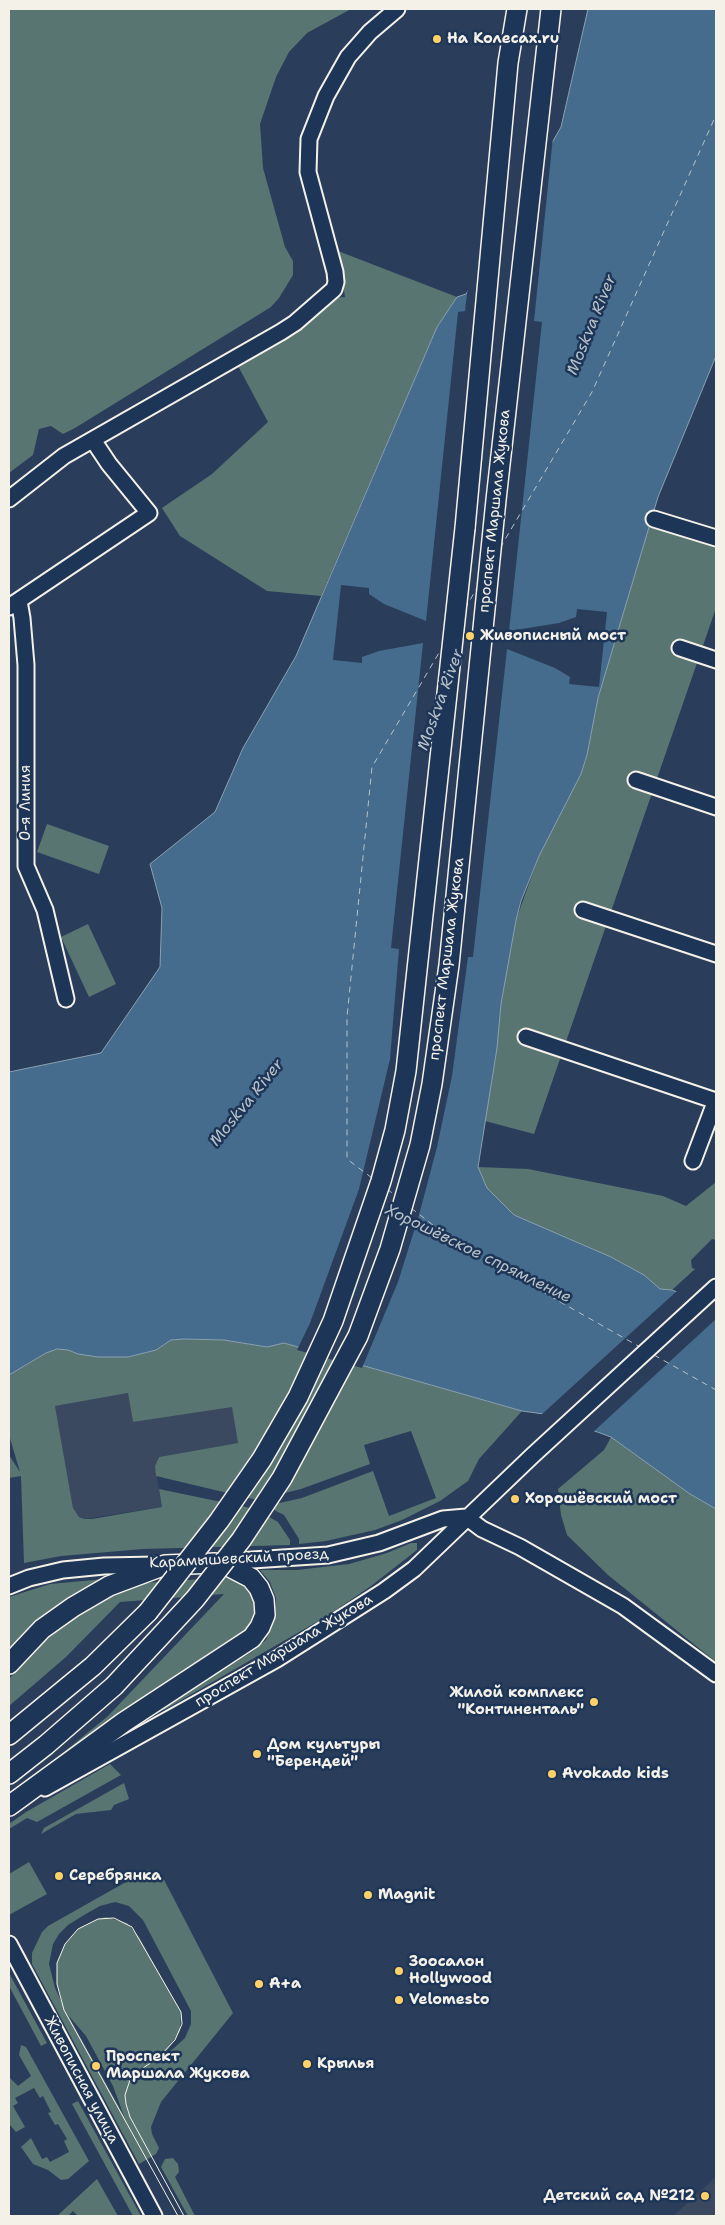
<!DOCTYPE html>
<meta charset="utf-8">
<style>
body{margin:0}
#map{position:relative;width:725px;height:2225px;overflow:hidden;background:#2a3e5b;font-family:"Shantell Sans",sans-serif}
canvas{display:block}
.frame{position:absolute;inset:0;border:10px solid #f4f1e8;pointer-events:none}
</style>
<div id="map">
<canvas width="725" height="2225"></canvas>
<div class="frame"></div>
</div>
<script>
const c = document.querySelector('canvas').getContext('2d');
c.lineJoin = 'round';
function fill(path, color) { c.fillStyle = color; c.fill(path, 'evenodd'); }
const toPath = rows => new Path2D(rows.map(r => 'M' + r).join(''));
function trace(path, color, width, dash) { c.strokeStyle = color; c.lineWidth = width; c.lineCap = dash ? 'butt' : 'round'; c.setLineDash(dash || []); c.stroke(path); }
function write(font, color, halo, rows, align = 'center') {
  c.font = font + ' "Shantell Sans",sans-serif'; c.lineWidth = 5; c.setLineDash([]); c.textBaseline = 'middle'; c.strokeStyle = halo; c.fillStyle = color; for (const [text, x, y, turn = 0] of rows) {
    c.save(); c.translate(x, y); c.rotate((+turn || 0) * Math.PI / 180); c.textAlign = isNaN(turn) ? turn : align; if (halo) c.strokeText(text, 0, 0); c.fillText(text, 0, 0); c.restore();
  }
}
fill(toPath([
 [128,1393,133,1422,232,1406,238,1443,159,1457,155,1466,162,1507,84,1519,79,1517,73,1508,55,1406],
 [716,2177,716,2216,673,2216]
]), '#3a4960');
fill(toPath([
 [9,9,351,9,307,33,289,52,276,77,260,124,263,168,285,247,293,261,293,275,279,298,271,307,75,428,63,434,51,426,39,429,33,455,9,473],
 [338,251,457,297,437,327,321,596,267,591,180,536,162,508,212,474,268,422,238,366,292,333,331,298,345,297],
 [651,519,716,538,716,608,534,1134,485,1121,497,1048,501,1004,516,920,539,856,581,774,587,755,598,698],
 [47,824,109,846,99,874,37,852],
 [88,924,116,984,89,997,61,937],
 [478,1167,528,1169,663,1196,686,1206,716,1182,716,1240,712,1239,691,1260,692,1268,695,1269,672,1290,660,1289,644,1275,611,1257,514,1215,487,1188],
 [184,1339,224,1340,266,1347,284,1343,522,1411,479,1459,468,1481,440,1501,402,1520,375,1530,326,1541,299,1544,299,1539,284,1515,266,1506,302,1498,373,1471,389,1516,436,1498,411,1431,364,1445,370,1464,301,1489,257,1500,156,1476,155,1466,159,1457,238,1443,232,1407,133,1422,128,1393,55,1406,73,1508,79,1517,84,1519,92,1519,162,1507,159,1489,255,1509,278,1522,290,1540,290,1545,143,1549,61,1556,24,1563,21,1476,9,1478,9,1455,20,1472,9,1435,9,1375,46,1353,57,1349,68,1350,78,1354,98,1357,128,1357,156,1350,171,1340],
 [611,1437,690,1494,716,1509,716,1662,608,1575,567,1535,561,1515,558,1489,604,1450],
 [411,1543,417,1543,417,1550,371,1586,327,1616,164,1710,162,1707,252,1652,266,1640,275,1619,276,1598,270,1582,260,1570,297,1570,349,1564,387,1553],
 [234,1577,247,1583,259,1613,248,1633,111,1720,47,1766,108,1716,224,1594,120,1602,66,1657,9,1706,9,1679,35,1649,78,1614,114,1595,142,1583],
 [105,1579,9,1651,9,1597,50,1584],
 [110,1764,121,1775,37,1822,27,1818,9,1829,9,1824,26,1812],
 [124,1783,129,1799,114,1805,111,1810,76,1814,41,1834,44,1828],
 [29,1862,47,1894,9,1915,9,1874],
 [149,1869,153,1876,160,1872,233,2013,161,2102,151,2127,152,2134,159,2148,156,2154,139,2164,32,1964,32,1953,42,1932,48,1926],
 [115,1902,129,1906,143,1920,191,2011,191,2024,185,2038,173,2049,161,2056,169,2048,180,2031,181,2012,139,1937,127,1923,106,1917,98,1919,78,1929,65,1944,57,1963,57,1984,63,2005,55,1988,49,1964,53,1944,59,1934,68,1925,84,1915,100,1906],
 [68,2015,86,2036,113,2086,124,2116],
 [9,1973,47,2043,41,2046,9,1986],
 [21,2045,26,2047,89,2161,68,2179,61,2180,48,2170,33,2164,21,2147,31,2138,42,2159,47,2157,50,2162,69,2152,64,2141,67,2139,58,2124,55,2125,48,2113,51,2112,43,2096,40,2098,34,2088,15,2098,18,2103,13,2106,25,2127,16,2132,9,2124,9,2077,18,2086,31,2076,19,2055],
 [78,2101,141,2216,133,2216,72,2104],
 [173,2158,178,2164,179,2172,175,2177,195,2216,188,2216,161,2167,165,2159],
 [97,2179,118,2216,78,2216,73,2211,68,2216,57,2216]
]), '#587572');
const water = toPath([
 [588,9,716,9,716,356,658,497,598,698,587,755,581,774,539,856,521,901,516,920,501,1004,497,1048,478,1167,487,1188,514,1215,611,1257,644,1275,660,1289,672,1290,716,1308,716,1509,690,1494,611,1437,551,1415,522,1411,284,1343,267,1347,224,1340,184,1339,171,1340,156,1350,128,1357,98,1357,78,1354,68,1350,57,1349,46,1353,9,1375,9,1072,101,1053,160,967,162,908,150,864,215,812,243,748,296,656,437,327,457,297,466,294,561,127,588,9]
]);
fill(water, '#456c8d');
trace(water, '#8ba1b1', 1);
fill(toPath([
 [553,137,534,321,542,322,509,631,559,623,576,617,577,609,607,612,599,687,569,684,570,677,555,668,507,649,473,957,468,957,452,1076,437,1147,419,1215,398,1282,362,1368,297,1350,310,1323,359,1189,390,1059,399,949,391,948,423,643,379,651,362,657,362,663,333,660,341,585,369,588,369,594,384,604,426,621,458,312,465,311,468,286],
 [678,1290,716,1305,716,1319,592,1433,550,1417,540,1416]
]), '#2a3e5b');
trace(toPath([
 [500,548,592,392,716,115],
 [465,609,478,586],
 [372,1178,347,1159,347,1017,372,767,443,646],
 [387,1189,396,1196],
 [411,1208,456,1243,640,1347],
 [654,1355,716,1390]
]), '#b7c2c8', 1, [6, 5]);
const minor = toPath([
 [9,499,64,456,281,332,295,323,334,289,336,282,335,272,308,172,309,139,326,96,348,57,370,32,397,9],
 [654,519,716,538],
 [19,601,22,618,26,665,26,866,45,910,66,999],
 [9,607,149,513,109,464,93,440],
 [680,648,716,660],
 [636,780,716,807],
 [583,910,716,954],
 [526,1037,716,1101],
 [693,1161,716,1100],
 [466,1517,482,1529,520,1547,623,1606,716,1674],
 [222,1562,328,1555,379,1543,443,1519,466,1517],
 [9,1586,29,1578,63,1570,104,1566,157,1565],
 [45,1788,277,1659,384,1591,414,1569,532,1456,716,1287],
 [9,1944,154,2216]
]);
const major = toPath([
 [465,528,508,63,517,9],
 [9,1664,42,1629,73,1607,109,1586,165,1565,215,1563,228,1566,251,1578,259,1588,264,1600,265,1615,260,1627,252,1638,124,1722,9,1806],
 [9,1735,93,1666,148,1612],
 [9,1774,46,1745,114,1686]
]);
trace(minor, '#f4f1e8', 19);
trace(major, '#f4f1e8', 22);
trace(minor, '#1d3557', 15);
trace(major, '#1d3557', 19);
trace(toPath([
 [178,2216,64,2010,57,1984,57,1963,65,1944,78,1929,98,1919,114,1918,132,1927,181,2012,182,2024,175,2040,158,2058,137,2072,130,2080,125,2095,126,2104,130,2117,184,2216]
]), '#f4f1e8', 1);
const majorBridge = toPath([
 [148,1612,219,1521,262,1459,298,1397,333,1321,381,1181,395,1130,406,1071,465,528],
 [114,1686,195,1599,241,1540,282,1478,358,1336,390,1249,420,1145,432,1084,449,965,496,500,551,9]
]);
trace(majorBridge, '#f4f1e8', 22, []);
trace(majorBridge, '#1d3557', 19);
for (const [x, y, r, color] of [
 [437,39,5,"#ffd166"],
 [470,636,5,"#ffd166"],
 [515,1499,5,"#ffd166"],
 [594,1702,5,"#ffd166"],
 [257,1754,5,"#ffd166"],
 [552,1774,5,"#ffd166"],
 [59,1876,5,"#ffd166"],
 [368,1895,5,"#ffd166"],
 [399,1971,5,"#ffd166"],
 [259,1984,5,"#ffd166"],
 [399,2000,5,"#ffd166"],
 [307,2064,5,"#ffd166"],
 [96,2066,5,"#ffd166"],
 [705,2196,5,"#ffd166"]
]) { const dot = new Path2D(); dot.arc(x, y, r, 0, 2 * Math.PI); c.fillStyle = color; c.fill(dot); trace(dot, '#1d3557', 2); }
write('bold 15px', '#f4f1e8', '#1d3557', [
 ["На Колесах.ru",447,39],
 ["Живописный мост",480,636],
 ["Хорошёвский мост",525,1499],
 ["Жилой комплекс",584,1693,"right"],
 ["\"Континенталь\"",584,1710,"right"],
 ["Дом культуры",267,1745],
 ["\"Берендей\"",267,1762],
 ["Avokado kids",562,1774],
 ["Серебрянка",69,1876],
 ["Magnit",378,1895],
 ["Зоосалон",409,1962],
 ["Hollywood",409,1979],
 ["А+а",269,1984],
 ["Velomesto",409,2000],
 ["Проспект",106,2057],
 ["Маршала Жукова",106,2074],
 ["Крылья",317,2064],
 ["Детский сад №212",695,2196,"right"]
], 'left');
write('15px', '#f4f1e8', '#1d3557', [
 ["проспект Маршала Жукова",495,511,-84],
 ["0-я Линия",26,803,-90],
 ["проспект Маршала Жукова",447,959,-83],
 ["Карамышевский проезд",239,1559,-3],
 ["проспект Маршала Жукова",284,1651,-31],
 ["Живописная улица",81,2080,62]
]);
write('italic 16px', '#b7c2c8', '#1d3557', [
 ["Moskva River",592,325,-68],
 ["Moskva River",441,700,-70],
 ["Moskva River",247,1103,-51],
 ["Хорошёвское спрямление",478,1254,26]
]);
</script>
